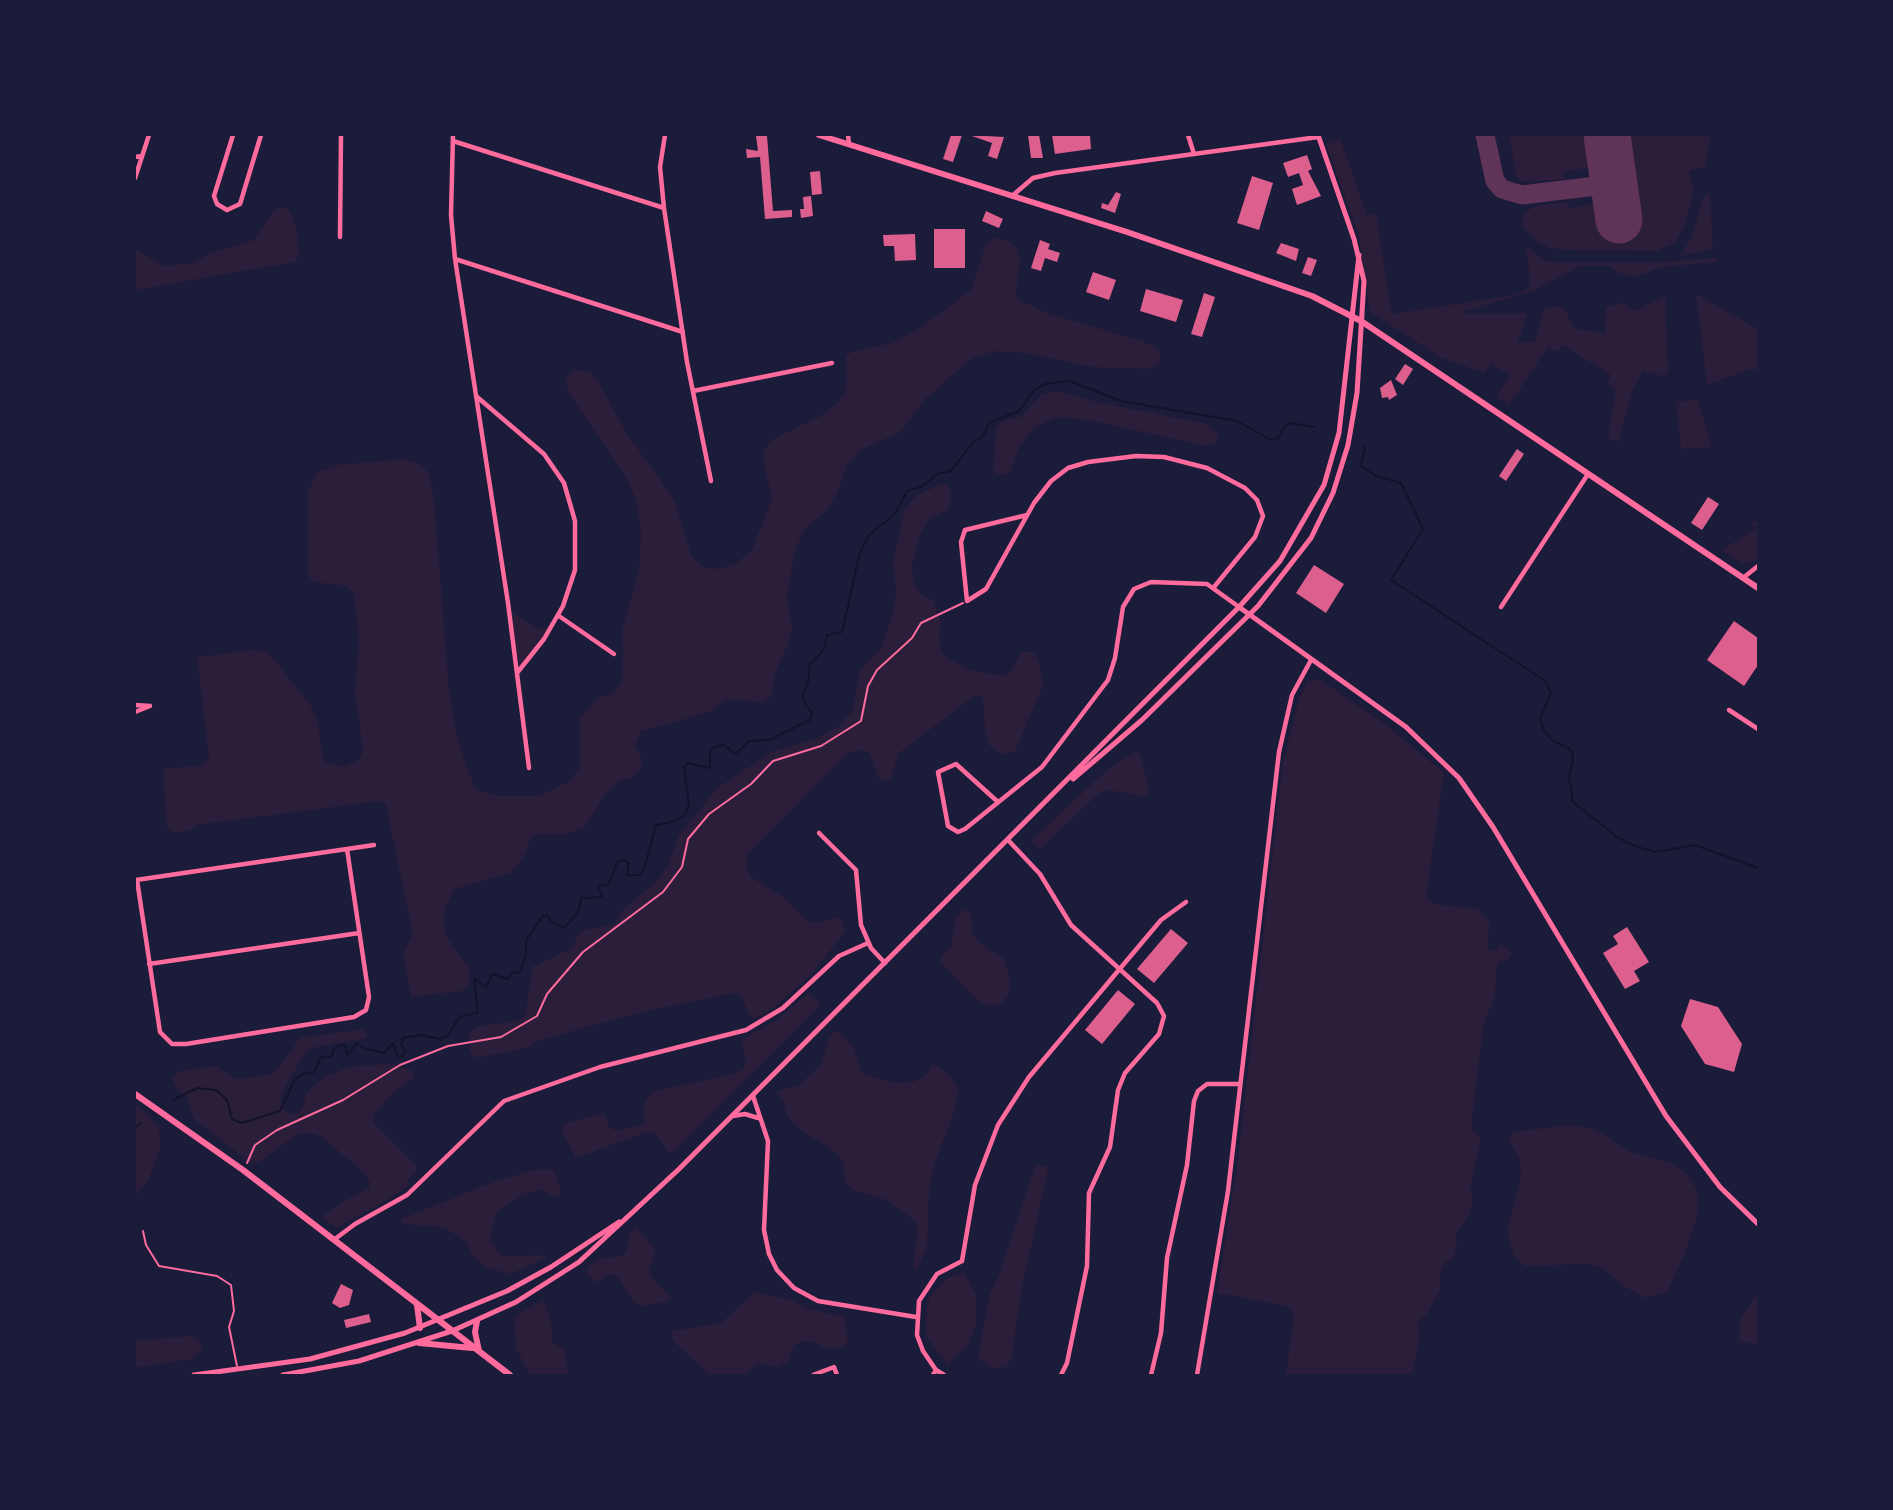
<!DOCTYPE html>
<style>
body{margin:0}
#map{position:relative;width:1893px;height:1510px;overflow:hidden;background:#1b1b3a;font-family:Rubik,sans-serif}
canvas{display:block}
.frame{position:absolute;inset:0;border:136px solid #1b1b3a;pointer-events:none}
</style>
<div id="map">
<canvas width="1893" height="1510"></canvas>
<div class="frame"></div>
</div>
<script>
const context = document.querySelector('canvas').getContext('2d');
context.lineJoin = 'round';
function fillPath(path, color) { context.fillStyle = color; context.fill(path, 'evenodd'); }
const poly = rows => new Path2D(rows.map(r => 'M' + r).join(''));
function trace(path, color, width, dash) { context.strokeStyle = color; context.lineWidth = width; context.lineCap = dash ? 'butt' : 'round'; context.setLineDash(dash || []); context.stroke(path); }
const green = poly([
 [1509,135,1588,135,1590,163,1586,168,1564,172,1565,179,1523,182,1516,177],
 [1625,135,1711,135,1705,167,1689,171,1694,191,1685,225,1675,243,1656,251,1566,250,1550,248,1537,242,1523,227,1522,220,1526,212,1535,206,1567,202,1569,208,1598,203,1601,223,1637,217],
 [1340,138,1367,215,1376,214,1392,314,1520,294,1529,287,1530,279,1526,246,1546,261,1563,263,1648,263,1715,258,1718,262,1661,267,1636,277,1619,273,1609,266,1581,266,1533,291,1458,313,1528,313,1517,343,1535,341,1544,308,1563,306,1574,328,1605,334,1606,307,1625,302,1633,311,1665,296,1668,372,1664,376,1643,371,1633,389,1618,443,1608,438,1616,390,1607,384,1611,375,1563,345,1557,352,1548,347,1509,405,1496,397,1510,375,1492,364,1484,373,1442,358,1370,312,1359,237,1327,147,1327,143],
 [1710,192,1713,249,1680,256,1692,237,1703,197],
 [282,207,290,211,296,226,299,255,295,262,135,290,135,249,165,266,192,263,211,253,254,240,274,210],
 [995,238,1007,240,1016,246,1020,261,1016,291,1019,300,1050,314,1142,341,1158,349,1161,358,1159,365,1149,369,1092,367,1025,353,996,351,972,358,924,400,901,432,862,449,847,465,838,491,827,510,804,530,795,551,787,598,792,627,788,645,776,670,771,697,762,703,737,699,724,701,710,712,641,731,635,745,642,759,640,771,632,778,619,781,605,795,584,828,564,835,537,834,531,837,526,853,511,873,454,889,444,912,445,935,469,968,469,983,463,991,411,997,403,952,413,935,386,805,380,801,195,825,191,830,173,833,167,828,163,772,166,768,202,766,209,757,197,657,252,650,268,652,311,706,318,722,323,759,328,764,345,766,359,760,363,750,355,693,359,641,354,594,347,586,313,582,308,575,308,492,317,472,336,465,406,459,420,464,429,473,434,499,449,690,457,736,467,768,476,789,497,796,538,796,568,782,580,767,580,717,598,698,614,693,623,678,623,627,639,570,641,534,637,502,625,476,569,393,565,380,572,371,589,371,597,379,627,434,674,499,691,555,703,567,719,569,735,564,752,550,772,499,764,464,764,450,771,440,819,417,837,403,844,394,847,384,846,356,852,352,892,343,920,328,971,290,986,243],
 [1696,294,1758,329,1758,370,1750,369,1707,385],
 [1058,391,1096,402,1208,424,1218,436,1216,443,1207,446,1087,420,1057,417,1032,429,1018,450,1010,472,1003,476,993,472,996,428,1002,421,1020,417,1042,394],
 [1698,399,1712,447,1681,449,1676,402],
 [941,484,947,484,952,496,948,510,929,519,920,535,912,566,914,584,922,595,933,600,941,622,939,641,942,653,952,661,971,670,1003,676,1011,671,1021,652,1033,652,1039,662,1043,686,1015,751,1001,755,990,746,985,732,983,697,976,695,899,753,890,780,880,781,869,752,859,750,847,754,749,853,746,865,751,877,783,897,808,921,818,923,840,916,846,931,809,977,772,1009,755,1019,750,1017,741,996,734,993,642,1012,540,1040,527,1048,477,1058,470,1051,469,1034,475,1027,520,1020,526,1013,532,967,571,949,581,930,614,925,623,909,657,881,668,865,679,835,716,789,773,751,816,739,839,726,853,710,860,671,881,648,894,610,896,588,893,563,904,510,916,496],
 [1751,521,1758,522,1758,559,1743,564,1721,550,1756,529],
 [509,611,539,629,550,628,519,666],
 [1321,680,1389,727,1444,773,1426,897,1434,904,1478,909,1489,921,1488,950,1495,951,1501,944,1512,953,1508,960,1499,961,1496,968,1495,996,1484,1023,1472,1117,1472,1128,1481,1140,1470,1187,1473,1201,1470,1213,1456,1234,1457,1247,1453,1258,1446,1262,1440,1273,1440,1291,1426,1315,1418,1322,1419,1338,1412,1375,1286,1375,1294,1314,1287,1306,1217,1293,1238,1159,1283,761,1299,699,1308,681],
 [1135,752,1140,754,1149,789,1146,797,1109,790,1099,793,1040,850,1031,841,1110,767],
 [964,909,970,912,973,935,979,943,1003,958,1009,974,1009,995,1000,1004,989,1006,977,1000,941,962,941,956,951,947,955,919],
 [809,992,821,1005,673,1152,668,1152,656,1134,647,1132,576,1158,561,1130,563,1124,599,1114,606,1115,609,1127,618,1131,641,1125,645,1120,643,1106,652,1092,736,1073,744,1069,746,1061,741,1040,778,1019],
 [364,1029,368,1038,315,1047,305,1053,281,1094,281,1106,287,1113,295,1114,302,1109,307,1092,324,1077,352,1066,394,1064,412,1071,415,1077,392,1094,373,1116,374,1123,416,1165,416,1172,409,1178,406,1187,391,1198,336,1228,322,1217,339,1204,369,1188,370,1183,364,1173,322,1137,311,1133,298,1134,259,1162,250,1163,194,1119,187,1098,174,1085,172,1077,180,1071,216,1066,237,1079,273,1074,300,1038],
 [837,1030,853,1046,862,1073,894,1083,913,1082,926,1075,933,1063,947,1072,959,1089,952,1119,935,1161,929,1191,927,1247,916,1271,913,1267,918,1232,915,1221,887,1200,852,1190,845,1181,843,1161,837,1153,799,1129,787,1116,783,1100,776,1092,799,1085,821,1064,829,1038],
 [135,1104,147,1113,159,1128,161,1147,148,1181,135,1197],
 [1570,1125,1595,1129,1630,1152,1669,1162,1688,1175,1698,1192,1697,1216,1684,1256,1667,1292,1646,1298,1623,1286,1604,1269,1589,1264,1525,1266,1513,1254,1507,1230,1521,1176,1519,1158,1509,1141,1512,1132],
 [1040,1165,1046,1166,1048,1171,1023,1282,1011,1360,1006,1367,992,1368,978,1359,990,1292,999,1276,1035,1167],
 [537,1169,554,1170,561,1189,559,1196,552,1196,543,1189,523,1195,497,1211,490,1238,501,1256,542,1255,546,1258,510,1274,485,1267,473,1256,465,1241,444,1227,403,1224,401,1219,493,1182],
 [636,1227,653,1246,655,1254,649,1270,652,1278,670,1297,667,1302,640,1306,634,1303,617,1276,610,1274,600,1281,594,1281,587,1274,587,1267,600,1258,620,1257,626,1252,629,1234],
 [964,1272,976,1294,976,1326,968,1345,947,1365,926,1335,927,1305,930,1296,947,1278],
 [754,1292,789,1299,810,1309,845,1317,848,1342,843,1347,825,1349,819,1343,803,1341,794,1345,788,1362,777,1367,762,1363,751,1368,747,1375,709,1375,673,1341,671,1331,721,1323],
 [1758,1292,1758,1344,1739,1342,1740,1320],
 [543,1300,551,1319,552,1342,564,1349,569,1375,530,1375,516,1348,514,1320,518,1314],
 [190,1336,199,1340,203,1348,192,1359,135,1368,135,1341]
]);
const stream = poly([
 [1365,446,1361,466,1377,476,1401,483,1423,529,1391,580,1545,681,1551,693,1540,719,1544,730,1552,740,1571,750,1573,758,1569,777,1573,802,1617,837,1635,846,1655,852,1695,845,1758,868],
 [173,1100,197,1088,216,1090,227,1100,232,1119,242,1123,280,1111,294,1081,301,1074,314,1072,321,1057,331,1057,334,1049,340,1045,345,1046,347,1055,357,1043,363,1048,384,1053,393,1043,397,1055,401,1057,406,1052,401,1044,403,1038,421,1035,439,1039,448,1036,459,1017,478,1013,474,979,486,987,493,974,508,979,512,973,520,972,526,955,526,940,543,916,548,915,550,922,565,928,579,910,581,898,602,897,598,886,609,884,617,863,622,860,629,863,627,875,639,875,644,870,656,825,675,821,685,815,689,804,684,768,688,763,710,768,710,752,714,747,724,745,735,754,749,741,769,740,810,720,812,712,806,706,803,695,809,679,809,666,824,649,827,635,842,632,860,552,869,535,895,514,907,491,923,486,937,474,951,471,974,441,983,437,989,423,1019,411,1034,390,1045,384,1070,381,1121,401,1237,421,1271,440,1279,438,1284,426,1290,423,1314,427],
 [135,1127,141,1123]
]);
const taxiway = poly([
 [1485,135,1495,181,1502,189,1522,195,1596,186,1608,174,1609,148]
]);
const runway = poly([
 [1607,135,1619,220]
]);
const building = poly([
 [951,135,962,135,953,162,943,159],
 [969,135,1004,137,997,159,988,156,992,143],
 [1028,135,1039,135,1043,158,1031,158],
 [1052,135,1090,135,1091,149,1055,154],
 [756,136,767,136,773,211,792,210,792,217,765,219,760,157,747,158,746,149,758,151],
 [1307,155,1312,169,1308,171,1321,196,1297,205,1292,189,1303,185,1299,173,1288,177,1283,163],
 [820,171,822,194,812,195,810,172],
 [1252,176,1273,183,1259,230,1237,223],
 [1116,192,1121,194,1115,213,1101,208,1102,203,1108,205],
 [811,196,813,216,801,218,800,209,804,209,803,197],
 [986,211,1003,219,999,228,982,221],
 [934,229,965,229,965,268,934,268],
 [915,234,916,260,895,261,894,246,884,246,883,235],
 [1040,240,1050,244,1048,249,1060,253,1057,262,1045,258,1041,271,1031,268],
 [1281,243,1299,249,1296,261,1276,253],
 [1308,257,1317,260,1311,276,1302,273],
 [1093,272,1116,280,1109,300,1086,292],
 [1146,289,1183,300,1176,322,1140,311],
 [1204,293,1215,297,1202,337,1191,334],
 [1405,364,1413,369,1403,385,1395,379],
 [1391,380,1397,395,1389,400,1388,397,1382,398,1380,388],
 [1517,449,1524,454,1506,481,1499,476],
 [1708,497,1719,504,1702,530,1691,523],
 [1314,565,1344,584,1326,613,1296,593],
 [1734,621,1758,638,1758,665,1744,686,1707,660],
 [1627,927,1649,962,1634,971,1640,981,1625,989,1603,953,1618,944,1613,936],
 [1171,929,1188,943,1154,983,1137,969],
 [1118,990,1135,1004,1102,1044,1085,1030],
 [1690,999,1718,1007,1742,1044,1734,1072,1705,1064,1681,1026],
 [341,1284,353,1290,349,1305,340,1308,332,1303],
 [369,1314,371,1322,346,1328,344,1320]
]);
const path = poly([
 [247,1163,255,1145,277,1130,343,1100,400,1065,448,1046,501,1037,537,1016,547,994,583,952,663,892,682,867,688,839,709,814,751,784,773,761,821,746,861,721,868,686,877,670,912,638,921,623,963,603]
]);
const service = poly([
 [143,1231,146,1245,159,1266,217,1276,231,1285,234,1311,229,1327,237,1366]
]);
const minor = poly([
 [233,135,214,196,217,204,227,210,240,204,261,135],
 [453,135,451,215,455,259,508,603,529,768],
 [665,135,660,167,664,208,687,362,711,481],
 [848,135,849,144],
 [1188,135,1194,154],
 [453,141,664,208],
 [135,157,142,156],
 [135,178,149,135],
 [1012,196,1033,178,1055,173,1318,137],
 [340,237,341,135],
 [455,259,683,332],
 [693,391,832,363],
 [476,396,544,454,564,483,575,521,575,570,563,606,544,639,517,673],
 [1027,515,965,530,961,542,967,601,986,589,1034,503,1051,481,1068,468,1088,462,1136,456,1164,457,1207,468,1245,488,1257,500,1263,516,1255,537,1214,587],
 [1743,578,1758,566],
 [1501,607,1588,474],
 [559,616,614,654],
 [135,705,150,706],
 [1729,710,1758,729],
 [135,712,150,706],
 [998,802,956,764,938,772,948,826,958,832,965,829,1042,767,1108,680,1115,658,1123,607,1134,589,1151,582,1207,584,1239,607],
 [819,833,856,870,861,925,871,948,885,963],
 [1008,840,1040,874,1071,925,1157,1003,1164,1016,1159,1034,1125,1073,1118,1090,1110,1147,1089,1193,1087,1266,1067,1363,1061,1375],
 [136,880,374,845],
 [137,880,160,1032,172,1044,186,1044,354,1017,366,1010,369,997,347,849],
 [149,964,359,933],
 [753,1096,768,1141,764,1230,769,1254,777,1270,794,1288,818,1301,916,1317],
 [733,1116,745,1114,758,1118],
 [335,1239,355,1224,407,1195,504,1101,600,1067,746,1030,783,1008,839,956,868,943],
 [936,1370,944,1375],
 [813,1375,834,1367,837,1375],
 [933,1375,936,1370,923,1351,917,1335,919,1301,937,1274,962,1261,975,1185,998,1125,1029,1077,1118,971,1161,920,1186,902],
 [1151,1375,1161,1333,1167,1258,1187,1165,1194,1101,1198,1091,1207,1084,1240,1084],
 [1197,1375,1228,1191,1279,752,1292,695,1311,660]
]);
const secondary = poly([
 [1239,607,1406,727,1459,778,1493,827,1666,1116,1720,1187,1758,1224],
 [1073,779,1142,720,1258,606,1311,538,1333,493,1348,445,1357,393,1364,281,1354,239,1318,135],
 [194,1375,310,1359,405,1333,507,1291,551,1267,619,1222],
 [283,1375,359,1361,452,1331,516,1302,579,1262,679,1169,1239,607,1280,561,1324,485,1339,433,1359,255]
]);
const primary = poly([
 [819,135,1127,232,1312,296,1361,321,1758,588],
 [135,1094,243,1170,510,1375],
 [417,1305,420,1328],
 [477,1321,475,1332,479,1351],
 [419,1343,472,1348]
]);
fillPath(green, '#2a1e3b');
trace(stream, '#12122b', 2);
trace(taxiway, '#603358', 19);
trace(runway, '#603358', 47);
fillPath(building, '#dd5f8e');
trace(path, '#ff6b9d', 2);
trace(service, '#ff6b9d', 2);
trace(minor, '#ff6b9d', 4.5);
trace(secondary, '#ff6b9d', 5);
trace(primary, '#ff6b9d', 6);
</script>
